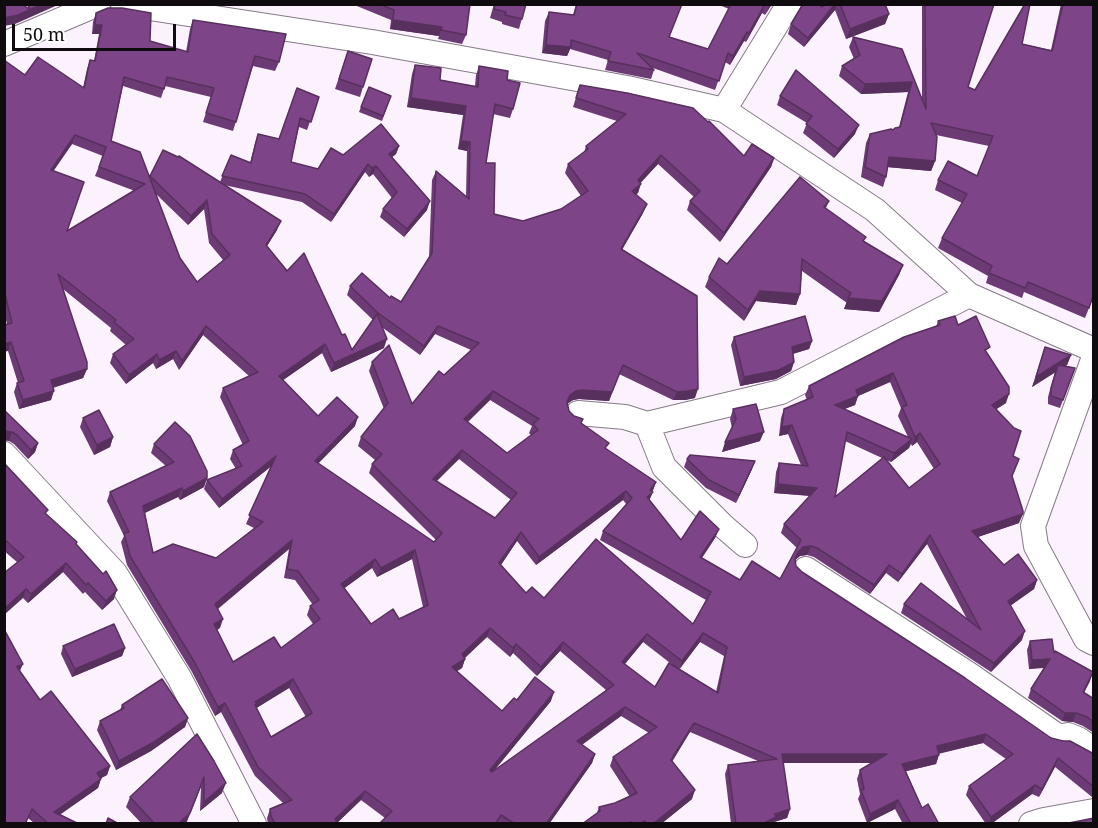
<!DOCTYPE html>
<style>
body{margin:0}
#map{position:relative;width:1098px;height:828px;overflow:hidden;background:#fcf2fd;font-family:"Noto Serif",serif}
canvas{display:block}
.frame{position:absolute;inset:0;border:6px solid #0f0b0f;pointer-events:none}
.scale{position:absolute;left:12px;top:24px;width:164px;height:27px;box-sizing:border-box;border:3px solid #0f0b0f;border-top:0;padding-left:8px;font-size:18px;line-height:21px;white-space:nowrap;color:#0f0b0f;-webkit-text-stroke:4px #fff;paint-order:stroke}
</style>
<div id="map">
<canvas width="1098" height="828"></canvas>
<div class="frame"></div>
<div class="scale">50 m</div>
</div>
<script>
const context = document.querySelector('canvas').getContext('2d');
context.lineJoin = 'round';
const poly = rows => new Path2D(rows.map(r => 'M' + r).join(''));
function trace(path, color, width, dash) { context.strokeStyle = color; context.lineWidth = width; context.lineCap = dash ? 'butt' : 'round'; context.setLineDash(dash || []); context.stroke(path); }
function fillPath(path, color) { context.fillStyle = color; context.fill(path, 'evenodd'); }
const street = poly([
 [123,4,372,42,627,88,724,110,875,210,969,295,1094,350],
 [4,44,98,4],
 [724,110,789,4],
 [1094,357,1033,526,1036,546,1086,639,1094,643],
 [578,413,625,417,647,424,781,392,969,295],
 [647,424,664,467,722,525,745,545],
 [4,454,115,573,180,679,254,824],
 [806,569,970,675,1056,735,1062,736,1068,735,1078,739,1094,750],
 [1031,824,1044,820,1094,811]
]);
const wall = poly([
 [352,4,470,4,466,35,462,44,438,39,439,36,390,29,391,20],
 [494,4,526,4,519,29,502,24,502,22,490,18],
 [576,4,682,4,669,37,708,49,729,9,717,4,772,4,765,15,762,13,746,42,744,41,730,65,725,62,715,90,653,68,654,70,651,79,605,70,608,60,570,49,567,56,542,53,545,21,549,12,573,15],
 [827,4,885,4,889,14,885,24,846,39,835,10,804,47,788,34,791,24],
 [922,4,994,4,968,87,975,90,1022,44,1051,50,1061,4,1094,4,1089,308,1085,318,1024,292,1022,298,986,283,988,276,938,248,942,238,962,203,935,190,938,180,977,176,989,146,936,135,935,161,931,171,888,167,886,177,883,187,861,177,866,143,870,134,893,130,899,127,908,92,861,94,839,76,842,66,854,59,849,47,853,37,902,49,922,100],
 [96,13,150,41,186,52,190,29,193,20,279,62,275,71,253,66,233,131,203,122,211,97,165,86,161,98,123,86,111,141,150,177,163,150,220,182,231,155,250,163,255,143,258,134,279,139,319,97,307,130,299,127,291,162,318,169,343,155,399,146,396,154,392,157,427,210,404,237,380,217,383,209,392,198,373,174,369,177,365,172,331,222,302,202,224,185,277,230,267,246,342,335,352,350,373,320,347,295,350,286,401,302,429,258,432,180,436,171,466,196,467,151,458,149,463,115,407,107,412,74,415,65,440,80,475,86,476,75,479,66,507,80,513,109,510,118,493,114,486,163,494,214,523,221,561,209,581,196,565,173,568,164,584,153,586,146,617,121,573,107,580,85,744,156,774,158,771,167,720,242,687,210,690,201,694,197,658,164,640,183,638,193,636,194,643,213,622,250,695,398,685,400,673,400,619,374,609,401,579,399,573,400,567,404,569,411,606,449,656,482,649,501,681,540,719,529,715,538,702,558,740,580,780,579,797,548,781,533,784,524,810,496,774,493,776,472,779,463,801,465,788,434,779,436,781,418,784,409,807,400,805,395,809,386,936,327,938,321,958,325,988,354,1006,403,996,409,1013,456,1012,477,1019,523,978,537,1004,565,1037,580,1034,589,1010,606,1022,640,991,672,901,613,904,604,967,619,927,544,898,582,886,573,870,594,814,557,807,555,800,556,795,560,796,566,802,572,1051,738,1094,754,1094,797,1092,797,1055,767,1039,797,1032,794,991,824,986,824,966,795,969,786,1006,759,983,743,939,753,936,764,906,771,922,808,939,824,903,824,895,809,867,823,858,799,860,794,857,779,860,770,872,763,783,763,790,809,787,818,774,822,773,824,731,824,725,774,728,765,758,761,690,732,672,762,692,799,661,824,582,824,597,813,599,807,615,803,630,797,610,766,613,757,649,733,621,716,582,745,595,754,592,763,549,824,379,824,385,818,361,800,337,823,338,824,268,824,267,818,270,809,283,803,255,776,221,712,215,716,192,672,127,565,121,542,124,536,107,501,110,492,166,466,151,453,154,444,207,478,204,487,180,500,178,497,145,513,153,553,216,558,254,528,246,524,271,466,219,508,204,489,207,480,236,469,230,459,233,450,243,445,220,397,223,388,249,376,203,335,179,370,173,359,156,369,153,363,126,384,110,363,113,354,126,345,110,331,111,328,63,289,87,369,83,378,53,388,51,400,19,409,14,392,17,383,18,383,8,351,7,324,4,312,4,60,25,75,83,88,87,69,90,60,94,61,99,34,92,34,93,22],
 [72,144,103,156,95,176,135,191,67,231,53,171],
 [156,194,188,225,204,209,209,243,223,260,197,282,180,258],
 [383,328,420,355,435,334,471,350,412,404,372,362,369,371,384,409,361,437,358,446,375,460,372,464,369,473,436,540,434,542,318,463,355,426,318,416,283,380,322,353,331,372,384,348],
 [890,382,901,408,898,416,908,437,844,409,855,405,858,396],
 [490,400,532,426,529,433,531,435,507,453,468,422],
 [845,441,882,458,835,497],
 [917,442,934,469,909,488,886,460,891,462,909,448,911,444,912,446],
 [459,459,511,500,495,518,436,481],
 [623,500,627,505,603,531,600,540,706,600,693,624,544,598,526,593,501,565,517,541,536,565],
 [289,549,284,578,295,580,313,605,310,606,307,615,313,624,281,648,233,662,217,630,220,628,218,609],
 [412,559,423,607,399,619,371,624,344,588,372,568,377,577],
 [487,637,510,657,513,653,537,676,560,651,606,690,494,771,551,701,517,700,502,711,457,671,462,668,465,659,465,658],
 [643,642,674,666,655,687,625,664],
 [700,642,724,656,716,692,679,669],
 [289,688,306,717,271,737,256,708],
 [348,51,363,87,360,97,335,89],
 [369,87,391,96,382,121,359,112],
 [780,96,855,134,834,158,803,133,807,123,777,105],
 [829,201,826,208,864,242,903,265,899,275,879,312,844,309,847,303,802,271,800,294,796,305,756,301,744,321,705,287,709,277,727,264],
 [734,337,812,341,809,349,793,354,794,362,791,371,776,379,740,386,731,345],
 [1045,347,1071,355,1067,365,1065,366,1075,368,1060,408,1048,404,1048,397,1055,372,1032,387],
 [733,409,760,441,722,452,732,428,730,419],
 [4,410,38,443,35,452,28,459,14,444,9,441,4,440],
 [83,418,113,437,110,447,94,455,80,427],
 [687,459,752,469,736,503,706,488,684,467],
 [4,463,46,515,76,544,114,599,102,610,85,592,83,594,63,572,28,603,23,598,17,562,4,551],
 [1030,641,1054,653,1090,681,1084,693,1094,699,1094,733,1083,726,1073,722,1062,721,1028,698,1031,689,1044,668,1029,669,1027,650],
 [63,646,125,648,122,656,72,677,61,654],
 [20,671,40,700,110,766,107,775,101,778,98,788,60,814,79,824,35,824,28,818,26,824,4,824],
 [122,705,188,718,185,727,151,751,116,770,97,730,100,721,120,710],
 [197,734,222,793,200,811,201,787,186,824,142,824,126,807,130,797]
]);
const shadedWall = poly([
 [43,4,60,4,15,24,4,26,4,18],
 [765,4,762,13,746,42,749,33],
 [770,4,772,4,765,15,769,7],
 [835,4,837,4,835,10,804,47,808,38],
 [889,14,885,24,846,39,850,29],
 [393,20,442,27,439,36,390,29],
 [95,25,102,25,99,34,92,34],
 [747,32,744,41,730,65,733,56],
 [546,45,571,47,567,56,542,53],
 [912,82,908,92,861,94,865,84],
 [411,98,466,106,463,115,407,107],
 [859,125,855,134,834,158,838,149],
 [75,135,72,144,48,179,51,170],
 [461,141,470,142,467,151,458,149],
 [399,146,396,154,386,162,389,154],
 [661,155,658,164,635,189,638,180],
 [889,157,935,161,931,171,886,167],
 [774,158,771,167,720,242,724,233],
 [368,164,365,172,331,222,334,214],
 [376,166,373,174,369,177,372,168],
 [641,184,638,193,628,200,632,191],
 [207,200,204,209,188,225,191,216],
 [430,201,427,210,404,237,407,229],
 [647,204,643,213,617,258,621,249],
 [281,221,277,230,262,254,266,245],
 [903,265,899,275,879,312,844,309,848,298],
 [760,291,800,294,796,305,756,301,744,321,748,310],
 [206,326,203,335,179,370,182,361],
 [438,326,435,334,420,355,424,346],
 [387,339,384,348,331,372,334,363],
 [812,341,809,349,788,355,792,347],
 [11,342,8,351,4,352,4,344],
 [325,344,322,353,276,385,279,376],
 [176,351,173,359,156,369,159,360],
 [157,354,153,363,126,384,129,375],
 [1071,355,1067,365,1032,387,1036,377],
 [794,362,791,371,776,379,740,386,744,377],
 [623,365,609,401,579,399,573,400,567,404,570,395,576,391],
 [87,369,83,378,48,389,51,380],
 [893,373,890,382,858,396,855,405,832,414,835,405,856,390],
 [698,389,695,398,685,400,673,400,677,392],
 [54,391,51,400,19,409,23,400],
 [493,391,490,400,461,428,464,419],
 [1009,394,1006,403,989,414,992,405],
 [358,417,355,426,312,470,315,461],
 [792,425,788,434,779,436,782,427],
 [5,431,12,432,9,441,4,440],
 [764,432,760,441,722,452,725,442],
 [920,433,917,442,912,446,915,437],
 [113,437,110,447,94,455,97,445],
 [912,439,909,448,891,462,894,453],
 [38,443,35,452,28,459,31,450],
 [462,450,459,459,430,488,433,479],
 [276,456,273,465,219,508,222,499],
 [755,461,752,469,736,503,739,495],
 [207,478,204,487,180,500,183,491],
 [656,482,652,493,653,492,649,501,643,506,650,490],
 [778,484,817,488,814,496,774,493],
 [182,488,178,497,140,515,143,506],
 [626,491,623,500,536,565,539,557],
 [1023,514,1019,523,969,540,972,531],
 [719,529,715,538,696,566,700,557],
 [521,532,517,541,496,572,499,563],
 [930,535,927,544,898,582,902,574],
 [292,540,289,549,212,613,215,604],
 [811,546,807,555,800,556,794,561,798,552,803,547],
 [415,550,412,559,377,577,381,568],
 [375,559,372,568,338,593,341,584],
 [66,563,63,572,28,603,31,594],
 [889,565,886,573,870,594,874,585],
 [1037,580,1034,589,1004,610,1008,601],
 [26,589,23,598,4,615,4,609],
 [117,590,114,599,102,610,106,601],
 [223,619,220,628,210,633,214,624],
 [490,628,487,637,459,663,462,654],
 [1025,631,1022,640,991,672,994,663],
 [703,633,700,642,679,670,682,661],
 [647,634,643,642,619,671,622,662],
 [563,642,560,651,537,676,541,667],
 [516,644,513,653,510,657,513,648],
 [125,648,122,656,72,677,75,669],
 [465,659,462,668,449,676,452,667],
 [1050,659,1047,667,1029,669,1032,660],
 [23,664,19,673,17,667],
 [1093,672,1090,681,1079,701,1083,692],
 [293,679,289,688,255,709,255,702],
 [554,692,551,701,487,779,490,770],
 [225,703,221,712,215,716,218,707],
 [625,707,621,716,574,750,577,741],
 [1065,713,1076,713,1073,722,1062,721],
 [188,718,185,727,151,751,116,770,119,761],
 [694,723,690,732,667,769,671,760],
 [986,734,983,743,934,755,937,746],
 [595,754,592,763,549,824,546,824],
 [782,754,887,754,884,763,779,763],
 [939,755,936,764,899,773,902,764],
 [1058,758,1055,767,1039,797,1042,789],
 [110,766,107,775,94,782,97,773],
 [204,777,186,823,178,824],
 [101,779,98,788,51,821,54,812],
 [226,783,222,793,200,811,204,802],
 [1035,785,1032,794,991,824,989,824,991,817],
 [695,790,692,799,661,824,653,824],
 [365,791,361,800,336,824,335,819],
 [898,800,895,809,867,823,870,814],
 [790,809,787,818,774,822,773,824,762,824,775,814]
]);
const building = poly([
 [4,4,22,4,29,9,28,4,43,4,18,15,4,18,4,4],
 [379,4,470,4,466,35,441,30,442,27,393,20,394,10,379,4],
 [495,4,526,4,522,19,505,15,506,12,494,9,495,4],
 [577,4,682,4,669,37,708,49,731,4,765,4,749,33,747,32,733,56,728,53,719,81,637,53,654,70,608,61,611,52,571,40,571,47,546,45,549,12,574,15,577,4],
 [803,4,823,4,821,7,827,4,835,4,808,38,791,24,803,4],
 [840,4,885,4,889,14,850,29,840,4],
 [925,4,994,4,968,87,975,90,1025,4,1030,4,1022,44,1052,51,1063,4,1094,4,1094,293,1089,308,1028,282,1025,288,989,273,992,266,942,238,967,194,938,180,948,161,977,176,993,136,931,123,937,137,935,161,889,157,886,177,865,167,870,134,891,129,893,130,895,128,900,127,912,82,865,84,842,66,860,55,853,37,902,49,926,109,925,4],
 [108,8,122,8,151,13,150,41,188,52,193,20,286,34,279,62,255,56,236,122,206,113,214,88,167,77,164,89,124,77,111,141,140,152,180,258,197,282,230,255,212,234,207,200,191,216,150,176,163,150,178,157,179,156,281,221,266,245,287,271,304,253,342,335,345,334,352,350,377,314,387,339,334,363,325,344,279,376,318,416,337,397,358,417,315,461,434,542,442,533,372,464,382,454,361,437,388,403,372,362,389,345,412,404,439,371,444,375,479,343,438,326,424,346,378,313,350,286,362,273,390,298,391,296,401,302,432,253,436,171,469,199,470,142,461,141,466,106,411,98,415,65,441,68,440,80,478,87,479,66,508,71,507,80,520,83,513,109,495,104,486,163,495,163,494,214,523,221,561,209,588,191,568,164,588,149,586,146,626,114,576,98,580,85,627,93,693,108,708,122,709,121,744,156,752,144,774,158,724,233,690,201,700,191,661,155,638,180,641,184,632,191,647,204,621,249,697,296,698,389,688,391,677,392,623,365,612,392,582,390,576,391,570,395,567,402,569,411,574,416,583,419,581,423,609,443,605,448,656,482,650,490,653,492,647,497,681,540,700,511,719,529,700,557,740,580,752,561,780,579,801,540,784,524,817,488,778,484,779,463,808,466,792,425,782,427,784,409,813,397,809,386,904,337,940,325,938,321,955,316,958,325,976,316,990,347,985,350,1009,387,1009,394,992,405,1014,428,1021,431,1013,456,1019,459,1012,476,1023,511,1023,514,972,531,1004,565,1018,554,1037,580,1008,601,1025,631,994,663,904,604,921,583,981,630,930,535,902,574,889,565,874,585,817,548,811,546,803,547,798,552,795,559,796,566,802,572,965,678,1051,738,1063,741,1070,741,1094,754,1094,787,1058,758,1042,789,1035,785,991,817,969,786,1013,754,986,734,937,746,939,755,902,764,922,808,928,804,939,824,911,824,898,800,870,814,861,790,864,789,860,770,887,754,782,754,790,809,775,814,776,817,762,824,736,824,728,765,777,759,694,723,671,760,695,790,653,824,646,824,645,821,639,824,631,824,631,822,626,824,582,824,600,811,599,807,615,803,637,793,613,757,657,727,625,707,577,741,595,754,546,824,515,824,501,815,495,824,456,824,455,823,454,824,379,824,392,811,365,791,335,819,338,824,275,824,271,816,270,809,292,800,258,767,225,703,218,707,195,663,130,556,124,533,129,532,110,492,174,462,154,444,175,422,190,436,207,471,207,478,183,491,182,488,143,506,153,553,173,544,216,558,263,522,249,515,276,456,222,499,207,480,242,466,233,450,249,441,223,388,258,372,206,326,182,361,176,351,159,360,157,354,129,375,113,354,134,339,114,322,116,320,58,274,87,362,87,369,51,380,54,391,23,400,17,383,24,381,11,342,4,344,4,325,12,323,4,290,4,60,25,75,38,57,84,88,90,60,95,61,102,25,95,25,96,13,108,8],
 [75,135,106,147,99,167,145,184,67,231,84,182,51,170,75,135],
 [893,373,907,405,902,407,915,437,920,433,940,464,909,488,884,457,835,497,847,432,894,453,912,439,835,405,858,396,856,390,893,373],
 [493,391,539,419,533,424,538,430,507,453,464,419,493,391],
 [462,450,517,493,495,518,433,479,462,450],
 [626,491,632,498,603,531,711,592,693,624,596,539,544,598,532,587,526,593,499,563,521,532,539,557,626,491],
 [292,540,287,569,298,571,319,600,310,606,320,619,281,648,274,637,233,662,214,624,223,619,215,604,292,540],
 [415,550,428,605,399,619,393,609,371,624,341,584,375,559,381,568,415,550],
 [490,628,513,648,516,644,541,667,563,642,614,685,492,772,490,770,554,692,535,677,517,700,514,698,502,711,452,667,465,659,462,654,490,628],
 [703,633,727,647,718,693,669,663,655,687,622,662,647,634,682,661,703,633],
 [293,679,312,713,271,737,255,705,257,704,255,702,293,679],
 [348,51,372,59,363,87,339,79,348,51],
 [796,70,859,125,838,149,806,124,812,116,780,96,796,70],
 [369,87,391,96,383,116,361,107,369,87],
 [297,88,319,97,311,122,300,118,291,162,318,169,331,148,343,155,381,124,399,146,389,154,430,201,407,229,383,209,397,192,376,166,372,168,368,164,334,214,305,194,222,176,231,155,251,163,258,134,279,139,297,88],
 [800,177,829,201,824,207,866,237,863,241,903,265,882,301,848,298,851,293,802,259,800,294,760,291,748,310,709,277,719,258,727,264,800,177],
 [805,316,812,341,792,347,794,362,779,370,744,377,734,337,805,316],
 [1045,347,1071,355,1036,377,1045,347],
 [1058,365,1075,368,1063,400,1051,396,1051,388,1058,365],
 [756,404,764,432,725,442,736,419,733,409,756,404],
 [4,410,38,443,31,450,17,435,12,432,4,431,4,410],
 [99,410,113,437,97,445,83,418,99,410],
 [690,455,755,461,739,495,709,480,687,459,690,455],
 [4,463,48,510,45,513,77,542,76,544,103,574,106,571,117,590,106,601,88,583,86,585,66,563,31,594,26,589,4,609,4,573,24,557,4,539,4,463],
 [114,624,125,648,75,669,63,646,114,624],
 [4,629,23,664,17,667,40,700,51,691,110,766,97,773,101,779,54,812,79,824,49,824,32,809,25,824,9,824,6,822,4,824,4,629],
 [1052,639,1054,653,1055,651,1093,672,1083,692,1094,699,1094,722,1087,717,1076,713,1065,713,1031,689,1050,659,1032,660,1030,641,1052,639],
 [162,679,188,718,154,742,119,761,100,721,124,708,122,705,162,679],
 [197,734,214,761,226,783,204,802,204,777,190,813,178,824,155,824,130,797,197,734],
 [108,818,119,824,106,824,108,818],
 [1094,818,1094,824,1064,824,1094,818]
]);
trace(street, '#867b88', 26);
trace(street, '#fff', 24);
fillPath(wall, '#6c3a74');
fillPath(shadedWall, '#58305e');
fillPath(building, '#7d4487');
trace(building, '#58305e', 1.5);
</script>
